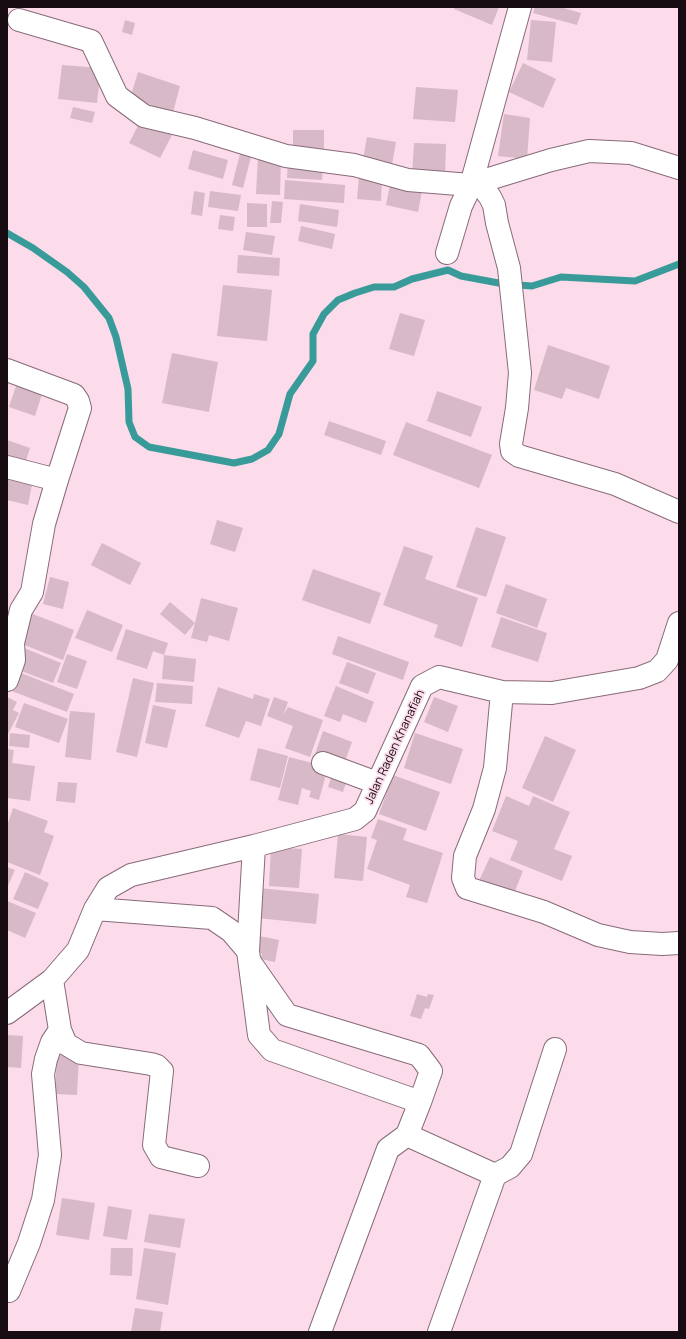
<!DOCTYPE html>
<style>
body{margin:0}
#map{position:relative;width:686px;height:1339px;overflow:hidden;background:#fcdbeb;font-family:Manrope,sans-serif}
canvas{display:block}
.frame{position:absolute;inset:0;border:8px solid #170c12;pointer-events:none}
</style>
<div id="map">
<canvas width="686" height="1339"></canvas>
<div class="frame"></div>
</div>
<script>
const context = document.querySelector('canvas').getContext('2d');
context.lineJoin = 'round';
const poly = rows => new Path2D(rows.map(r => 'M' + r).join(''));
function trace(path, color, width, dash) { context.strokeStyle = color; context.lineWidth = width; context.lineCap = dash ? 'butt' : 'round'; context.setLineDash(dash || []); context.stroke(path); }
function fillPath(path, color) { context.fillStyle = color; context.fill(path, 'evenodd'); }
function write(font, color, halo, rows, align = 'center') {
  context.font = font + ' Manrope,sans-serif'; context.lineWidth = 3.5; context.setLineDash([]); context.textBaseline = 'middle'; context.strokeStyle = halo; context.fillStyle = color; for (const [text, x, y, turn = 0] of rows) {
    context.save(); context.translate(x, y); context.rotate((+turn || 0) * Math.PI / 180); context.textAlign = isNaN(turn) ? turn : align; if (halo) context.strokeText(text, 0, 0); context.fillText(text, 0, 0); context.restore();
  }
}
const stream = poly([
 [7,233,33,248,67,272,84,287,109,318,116,337,128,389,129,422,135,437,149,447,234,463,252,459,268,450,279,434,290,394,313,361,313,334,324,314,338,300,355,293,374,287,394,287,412,279,448,270,461,276,504,284,532,286,561,277,635,281,679,264]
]);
const building = poly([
 [455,7,499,7,492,25,454,9],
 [535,7,560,7,581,13,577,25,533,13],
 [125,20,135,23,132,35,122,32],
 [531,20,556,22,552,62,527,60],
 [523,63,556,79,543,108,509,92],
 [62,65,101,68,97,103,58,99],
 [138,72,180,86,173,112,130,99],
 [416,87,458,90,455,122,413,119],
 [73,107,95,112,92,123,70,118],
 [504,114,530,118,527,159,498,156],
 [141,120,172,135,160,158,129,143],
 [293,130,324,130,324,156,293,156],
 [367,137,396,142,391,170,362,165],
 [414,143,446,144,445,176,412,175],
 [193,150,228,160,223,179,188,169],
 [241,150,252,153,243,188,232,185],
 [258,156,281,157,280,195,256,194],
 [288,161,323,163,322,180,287,178],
 [359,177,382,179,381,201,357,199],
 [285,180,345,185,344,203,284,199],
 [390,185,422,191,418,212,386,205],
 [194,191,205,193,202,216,191,214],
 [210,191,241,195,238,211,208,207],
 [272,201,283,202,281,223,270,223],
 [247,203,267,204,267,227,247,227],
 [300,204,339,210,337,227,298,221],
 [220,215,235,217,233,231,218,229],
 [301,226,335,234,332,249,298,241],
 [246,232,275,236,272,255,243,250],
 [238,255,280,258,279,276,237,273],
 [223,285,272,290,267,341,217,336],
 [400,313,425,320,414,356,389,349],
 [548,345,610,366,599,399,566,388,562,399,534,390],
 [172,353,218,362,209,412,162,403],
 [17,383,43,391,35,416,9,407],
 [437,391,482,407,471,437,427,421],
 [329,421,386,441,381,455,324,435],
 [406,422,492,455,479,488,393,455],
 [7,440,30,448,23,470,7,465],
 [7,474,33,480,28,505,7,500],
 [217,520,243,528,235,552,210,544],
 [476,527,506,537,486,597,456,587],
 [102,543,141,563,130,585,91,565],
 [404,546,433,556,425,579,478,598,462,647,434,637,438,625,383,605],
 [313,569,381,593,370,624,302,600],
 [50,577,69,582,63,609,43,604],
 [506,584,547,599,537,628,496,613],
 [201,598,238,608,229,641,209,635,207,642,191,638,195,623,185,635,160,614,170,602,195,623],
 [87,610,123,625,112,652,75,638],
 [25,611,74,630,63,660,14,641],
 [501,617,547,633,538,662,491,647],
 [126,629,168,643,164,655,153,651,147,669,116,659],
 [338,636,409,662,403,680,332,654],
 [24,648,61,663,53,683,16,669],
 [67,654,87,661,77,689,57,682],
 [164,655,196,659,194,682,162,679],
 [347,662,376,673,368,694,339,683],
 [16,671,74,694,67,712,9,690],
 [133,678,154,683,137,757,116,752],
 [157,683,193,686,192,704,155,702],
 [336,686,374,702,366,723,343,714,340,722,324,716],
 [218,687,253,699,254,694,270,699,261,726,246,721,239,738,205,726],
 [7,697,17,702,13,710,19,713,7,736],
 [274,697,288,702,283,716,288,707,323,720,310,757,285,748,293,726,267,716],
 [434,697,458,706,448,732,424,722],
 [24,703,68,719,59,743,15,727],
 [153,705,176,710,167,748,145,743],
 [70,711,95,713,91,760,65,757],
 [323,731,352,742,343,767,314,757],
 [10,733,30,735,29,748,9,746],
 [415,733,463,749,451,784,404,768],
 [545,736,576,750,553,802,522,788],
 [258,748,288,756,280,788,250,780],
 [7,749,14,750,12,763,35,766,30,801,7,798],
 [289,757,328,767,319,800,309,797,311,791,302,788,298,805,278,800],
 [333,772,348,777,343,792,328,787],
 [393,775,440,792,426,831,379,814],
 [58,782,77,783,75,803,56,801],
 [506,796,529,806,533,796,570,812,554,849,572,856,562,881,510,860,518,841,492,831],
 [13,808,48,821,44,832,54,836,40,875,7,862,7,826],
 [378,819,407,829,403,840,443,853,427,903,406,897,410,885,367,869,377,840,371,838],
 [338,834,367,837,363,881,334,878],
 [271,847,302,849,299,888,269,886],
 [490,857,523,871,512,898,478,883],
 [7,867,15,870,7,888],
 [25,872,49,883,38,909,13,899],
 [260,888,319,894,316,924,257,918],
 [7,901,36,913,25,938,7,930],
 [259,936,279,940,275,962,261,959,262,953,256,952],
 [417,994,427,997,428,994,434,995,429,1009,425,1008,421,1019,410,1016],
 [7,1035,23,1036,21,1068,7,1067],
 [57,1055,79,1056,77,1095,55,1094],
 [62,1198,95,1203,89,1240,56,1235],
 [108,1206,132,1210,127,1240,103,1236],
 [149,1214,185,1219,180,1248,144,1242],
 [111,1248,133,1248,132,1276,110,1275],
 [144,1248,176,1253,168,1305,136,1299],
 [135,1308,163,1312,160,1332,131,1332]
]);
const minor = poly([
 [19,20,91,41,117,96,144,116,195,128,286,156,354,165,408,180,471,185,479,182,490,197,494,205,497,223,509,268,520,373,517,408,511,444,512,451,519,456,615,484,679,512],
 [479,182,551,160,589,151,631,153,679,168],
 [447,253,461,206,471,185,520,7],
 [7,370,74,395,78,401,80,408,57,480,44,524,32,592,21,610,13,643,14,660,7,680],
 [7,467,57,480],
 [502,692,495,768,484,809,465,856,463,878,467,888,544,912,598,935,630,942,662,944,679,943],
 [323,763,377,783],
 [254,846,248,951,259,1035,272,1050,420,1102],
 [95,909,212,918,231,931,248,951],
 [250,962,287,1015,419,1055,431,1071,420,1102,407,1135,388,1149,320,1332],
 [52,980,60,1030,66,1044,81,1053,151,1064,157,1066,162,1071,154,1145,161,1157,198,1166],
 [7,1013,52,980,78,950,95,909,108,888,131,875,254,846,355,819,365,811,422,686,439,677,502,692,552,693,639,678,657,671,667,660,679,623],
 [407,1135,495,1175,439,1332],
 [495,1175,510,1167,521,1154,555,1049],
 [9,1291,29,1243,43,1200,50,1155,43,1074,46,1059,52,1042,60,1030]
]);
const streetNames = [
 ["Jalan Raden Khanafiah",395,747,-65]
];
trace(stream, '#399b99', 7);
fillPath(building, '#d8b9c8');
trace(minor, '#876b79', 24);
trace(minor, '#fff', 22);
write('12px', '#170c12', '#fcdbeb', streetNames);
</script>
